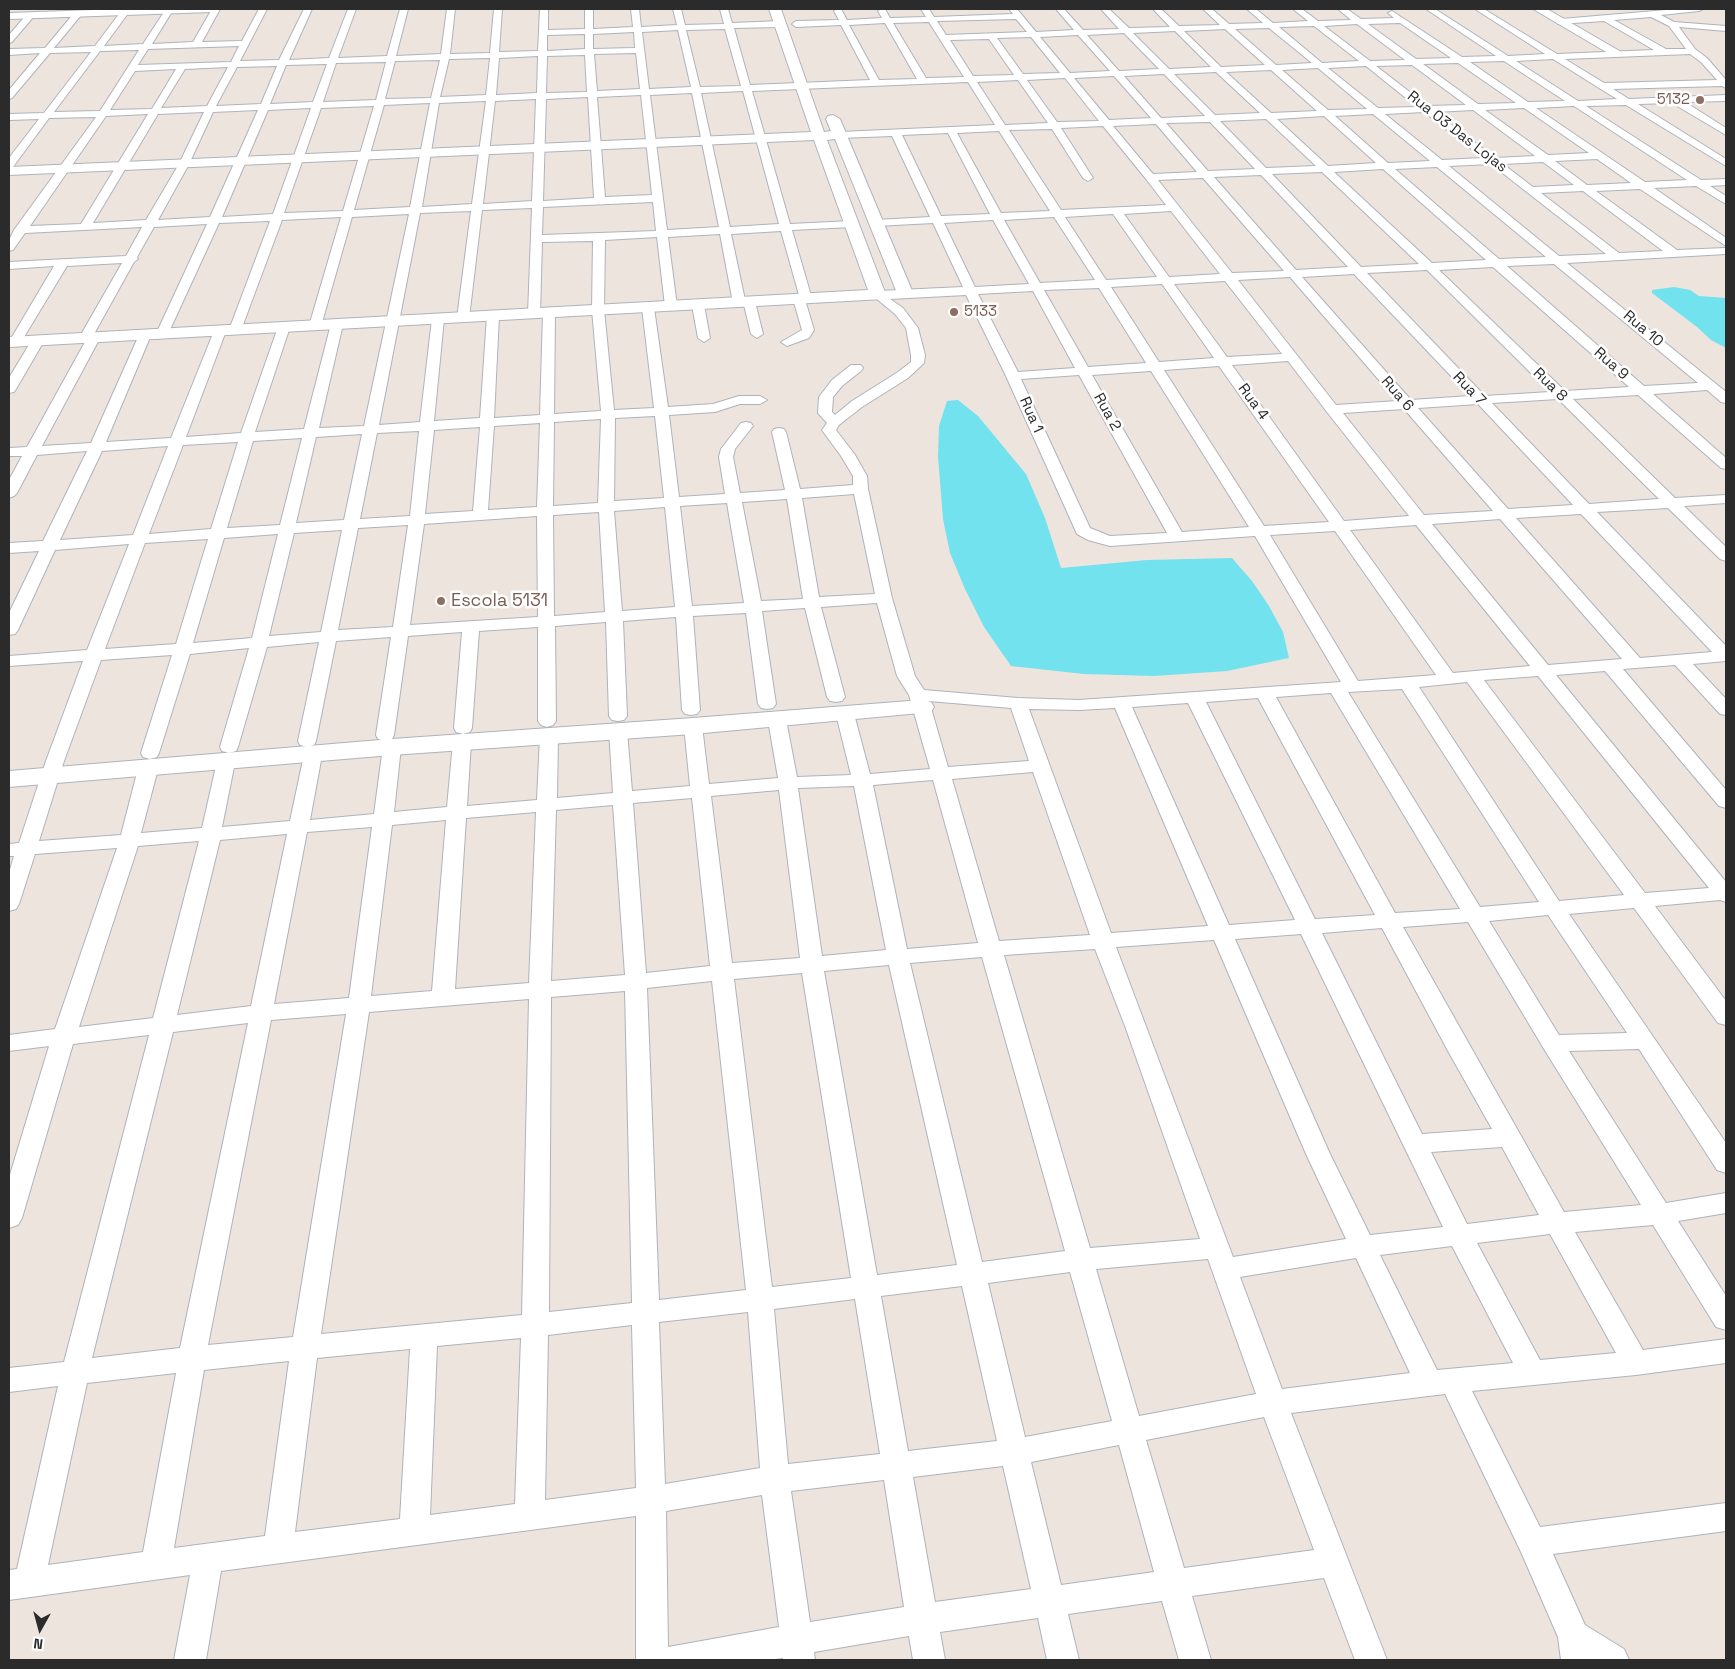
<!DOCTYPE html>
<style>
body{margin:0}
#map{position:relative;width:1735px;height:1669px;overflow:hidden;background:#ede4de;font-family:"Space Grotesk",sans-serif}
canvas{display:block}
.frame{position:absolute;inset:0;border:10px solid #2b2b2b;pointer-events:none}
.north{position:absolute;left:15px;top:1604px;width:50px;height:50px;-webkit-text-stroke:4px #fff;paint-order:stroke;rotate:187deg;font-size:14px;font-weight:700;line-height:20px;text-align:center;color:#2b2b2b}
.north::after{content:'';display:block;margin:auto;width:18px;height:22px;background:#2b2b2b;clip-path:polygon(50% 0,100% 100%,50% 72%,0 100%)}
</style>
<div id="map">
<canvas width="1735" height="1669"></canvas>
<div class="frame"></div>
<div class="north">N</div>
</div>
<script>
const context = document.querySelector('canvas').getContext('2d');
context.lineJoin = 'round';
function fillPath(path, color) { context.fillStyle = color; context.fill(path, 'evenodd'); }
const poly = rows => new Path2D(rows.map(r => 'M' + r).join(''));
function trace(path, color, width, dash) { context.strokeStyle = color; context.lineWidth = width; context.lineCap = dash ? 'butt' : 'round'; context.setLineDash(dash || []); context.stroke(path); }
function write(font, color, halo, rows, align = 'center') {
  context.font = font + ' "Space Grotesk",sans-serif'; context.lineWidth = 5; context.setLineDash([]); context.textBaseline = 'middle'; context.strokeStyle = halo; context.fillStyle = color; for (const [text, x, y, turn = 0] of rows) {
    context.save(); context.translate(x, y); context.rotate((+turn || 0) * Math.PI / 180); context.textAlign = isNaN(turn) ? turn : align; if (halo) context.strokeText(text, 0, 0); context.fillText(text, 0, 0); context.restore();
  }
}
const water = poly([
 [1674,287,1690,290,1699,296,1726,298,1726,348,1711,340,1697,327,1652,293,1652,290],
 [958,400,978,416,1026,474,1045,518,1061,568,1147,560,1232,558,1252,581,1269,606,1283,632,1289,658,1227,671,1154,676,1084,674,1011,666,984,627,965,589,950,553,943,519,938,456,939,426,947,401]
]);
const street = poly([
 [166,9,173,10,152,44,193,42,212,9,220,9,202,42,242,41,259,9,267,9,240,61,279,60,304,9,312,9,289,60,329,58,348,9,356,9,338,58,387,56,400,9,408,9,396,56,441,54,447,9,455,9,450,54,490,53,494,9,502,9,499,52,538,51,540,9,548,9,548,30,585,29,585,9,593,9,593,29,633,27,631,9,639,9,641,27,677,25,673,9,681,9,685,25,724,24,720,9,728,9,732,23,781,21,785,24,781,27,734,28,750,85,870,80,841,25,796,27,792,24,796,21,839,20,834,11,837,9,841,9,847,20,882,18,878,11,881,9,885,9,890,18,926,17,921,9,929,9,934,17,1013,14,1009,9,1017,9,1036,32,1074,30,1056,9,1064,9,1083,30,1119,29,1101,9,1109,9,1129,28,1170,27,1153,9,1161,9,1179,26,1220,25,1203,9,1212,9,1229,24,1263,23,1247,9,1256,9,1273,23,1308,21,1293,9,1302,9,1318,21,1351,20,1338,9,1347,9,1361,19,1394,18,1388,13,1392,11,1462,57,1496,56,1426,9,1435,9,1508,56,1545,54,1475,9,1484,9,1557,54,1654,50,1604,21,1558,24,1557,22,1561,19,1678,9,1703,9,1699,11,1661,15,1674,22,1726,26,1726,31,1679,27,1695,49,1707,58,1726,80,1726,88,1722,86,1613,89,1629,99,1726,95,1726,101,1685,102,1726,128,1726,135,1672,103,1638,104,1726,159,1726,166,1626,105,1586,106,1701,180,1726,179,1726,185,1710,186,1726,196,1726,204,1696,186,1654,188,1726,238,1726,246,1640,189,1596,191,1677,250,1726,248,1726,254,1567,263,1726,392,1726,403,1721,402,1707,390,1653,394,1726,458,1726,469,1721,468,1638,395,1573,399,1675,498,1726,495,1726,503,1684,506,1726,547,1726,561,1720,559,1668,508,1597,512,1726,646,1726,661,1693,664,1726,699,1726,715,1720,714,1675,665,1623,669,1726,790,1726,808,1719,806,1605,671,1556,675,1726,882,1726,902,1720,900,1655,906,1726,1001,1726,1025,1718,1023,1634,908,1569,914,1726,1143,1726,1173,1717,1170,1639,1049,1569,1051,1666,1203,1726,1193,1726,1213,1678,1221,1726,1296,1726,1330,1716,1327,1653,1225,1575,1232,1643,1350,1726,1339,1726,1363,1636,1375,1472,1391,1540,1527,1726,1503,1726,1531,1553,1554,1585,1625,1624,1649,1629,1660,1561,1660,1558,1637,1521,1552,1445,1394,1291,1413,1387,1660,1355,1660,1324,1578,1192,1596,1211,1660,1179,1660,1162,1601,1068,1614,1079,1660,1047,1660,1038,1618,940,1632,945,1660,913,1660,909,1636,814,1652,815,1660,783,1660,783,1658,767,1660,636,1660,636,1516,221,1571,206,1660,174,1660,190,1575,9,1600,9,1570,17,1569,58,1386,9,1392,9,1368,64,1362,149,1035,73,1044,22,1218,18,1225,9,1228,9,1178,49,1046,9,1051,9,1035,55,1029,117,848,35,854,19,904,16,909,9,911,9,873,14,856,9,856,9,844,19,843,46,761,83,661,9,666,9,656,87,650,129,544,55,550,18,630,15,634,9,635,9,613,39,551,9,553,9,543,43,541,87,451,37,455,17,493,14,496,9,498,9,480,22,456,9,456,9,448,27,447,85,342,80,341,79,338,122,263,67,266,21,342,15,346,10,345,9,342,54,266,9,269,9,262,126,256,142,227,25,233,13,250,9,251,9,240,14,230,96,117,49,118,13,167,9,168,9,158,39,119,9,120,9,114,44,113,91,52,50,53,12,98,9,99,9,90,40,53,9,55,9,49,45,48,75,12,78,12,82,14,54,48,95,46,122,10,125,10,129,12,104,46,143,44,166,9],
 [1651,17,1669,26,1686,49,1666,49,1614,20,1651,17],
 [1016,19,1027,32,946,35,937,21,1016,19],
 [929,22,939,38,964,77,926,78,893,23,929,22],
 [885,23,917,79,879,80,849,25,885,23],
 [1400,23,1451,58,1416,59,1368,24,1400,23],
 [1357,24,1405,60,1370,61,1324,26,1357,24],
 [1314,26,1359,61,1322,63,1279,27,1314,26],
 [1269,28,1312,63,1276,65,1235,29,1269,28],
 [725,29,741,86,700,87,686,30,725,29],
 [1225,29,1265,65,1221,67,1184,31,1225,29],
 [678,30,691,87,649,89,642,32,678,30],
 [1175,31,1211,67,1169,69,1133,33,1175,31],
 [634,32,635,48,593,49,593,34,634,32],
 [1124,33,1159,69,1119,71,1087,35,1124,33],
 [585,34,585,49,547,51,547,35,585,34],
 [1078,35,1110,71,1070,73,1040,37,1078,35],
 [1031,37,1060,73,1023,74,997,38,1031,37],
 [989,39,1014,75,973,76,950,40,989,39],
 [239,46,231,62,138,65,148,49,239,46],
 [139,50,100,111,54,112,100,51,139,50],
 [636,53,640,89,597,91,594,54,636,53],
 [1690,54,1701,62,1717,80,1604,83,1565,59,1690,54],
 [585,55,587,92,546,93,547,56,585,55],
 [538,56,537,93,496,95,499,58,538,56],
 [490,58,486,95,440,97,449,59,490,58],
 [1553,59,1599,88,1617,99,1578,101,1516,61,1553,59],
 [440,60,431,98,385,99,395,61,440,60],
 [1504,61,1565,101,1528,102,1470,62,1504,61],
 [386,62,376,100,323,102,336,63,386,62],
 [1458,63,1516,103,1478,104,1423,64,1458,63],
 [327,64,313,102,270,104,286,65,327,64],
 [1412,65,1466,105,1428,106,1376,66,1412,65],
 [277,66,261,104,216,106,237,67,277,66],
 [1366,66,1417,107,1378,108,1328,68,1366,66],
 [228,67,207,106,161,108,185,69,228,67],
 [1318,68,1367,109,1328,110,1282,70,1318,68],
 [176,69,152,109,110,110,135,71,176,69],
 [1271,70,1317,111,1271,113,1226,72,1271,70],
 [1216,72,1260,113,1215,115,1174,74,1216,72],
 [1164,74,1205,116,1161,118,1124,76,1164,74],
 [1114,76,1151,118,1109,120,1074,78,1114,76],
 [1065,78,1099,121,1057,122,1027,80,1065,78],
 [1018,80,1048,123,1005,125,977,82,1018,80],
 [968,82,995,125,840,132,835,135,840,138,892,136,930,217,876,220,870,223,876,226,933,223,963,287,878,291,872,295,895,314,906,328,911,355,911,362,898,372,852,401,835,415,832,412,833,397,842,386,861,371,863,368,861,365,851,365,832,380,819,397,818,413,827,423,822,430,841,456,853,476,853,485,800,489,786,432,784,429,779,428,774,429,772,432,785,490,740,493,733,457,735,449,753,426,751,423,746,422,741,423,721,449,719,457,725,494,679,497,669,415,715,412,740,404,760,404,767,400,760,396,739,396,713,404,668,407,654,308,648,304,642,308,654,408,614,410,604,310,605,240,657,237,665,306,671,310,677,306,668,237,720,234,733,303,739,307,744,305,751,334,757,338,763,334,755,302,749,298,745,300,731,234,781,231,799,295,793,299,802,330,781,342,787,346,809,338,814,330,806,303,812,299,792,230,852,227,858,224,852,221,790,224,752,91,968,82],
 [743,91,779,224,730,227,701,93,743,91],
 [692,93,719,227,667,230,650,95,692,93],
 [641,95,652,195,605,197,597,97,641,95],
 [588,97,594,198,543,201,546,99,588,97],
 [536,99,532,201,483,204,495,101,536,99],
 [486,101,472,204,422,207,439,103,486,101],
 [430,103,410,207,354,210,384,105,430,103],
 [374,106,343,211,284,213,321,108,374,106],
 [1574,106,1687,180,1645,182,1536,108,1574,106],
 [311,108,273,214,222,217,268,110,311,108],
 [1524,108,1589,153,1548,155,1485,110,1524,108],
 [258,110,210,217,158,220,189,164,213,112,258,110],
 [1473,110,1535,156,1495,158,1435,112,1473,110],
 [204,112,179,164,146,220,93,223,158,114,204,112],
 [1424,112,1483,158,1442,160,1385,114,1424,112],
 [148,114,81,224,30,226,106,116,148,114],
 [1373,114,1430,161,1388,163,1335,116,1373,114],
 [1324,116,1376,163,1328,166,1277,119,1324,116],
 [1266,119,1316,166,1266,168,1220,121,1266,119],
 [1210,122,1255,169,1208,171,1166,123,1210,122],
 [1156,124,1197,172,1153,174,1113,126,1156,124],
 [1103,126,1146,179,1166,205,1061,210,1009,130,1052,129,1083,178,1088,181,1093,178,1061,128,1103,126],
 [999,131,1050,211,1001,213,957,133,999,131],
 [948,133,990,214,941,216,902,135,948,133],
 [1597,159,1631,183,1587,185,1555,161,1597,159],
 [1543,162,1574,185,1533,187,1503,164,1543,162],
 [1491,164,1606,254,1559,256,1449,166,1491,164],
 [1437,167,1546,257,1499,259,1395,169,1437,167],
 [1383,169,1486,260,1432,263,1334,172,1383,169],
 [1322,172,1419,264,1361,267,1272,174,1322,172],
 [1261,175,1348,267,1296,270,1214,177,1261,175],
 [1203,178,1284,271,1232,273,1158,180,1203,178],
 [1583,191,1663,251,1619,253,1541,193,1583,191],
 [653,202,656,231,542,235,543,207,653,202],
 [532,208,528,314,530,317,538,317,540,314,542,242,593,241,592,310,601,411,554,414,555,313,549,309,543,313,540,415,494,418,499,316,493,312,487,316,480,418,434,421,444,319,438,315,432,319,420,422,379,425,420,213,471,211,457,318,463,322,469,318,482,210,532,208],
 [1171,211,1220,274,1169,277,1124,214,1171,211],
 [409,214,364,426,319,428,343,324,337,320,331,324,304,429,255,432,290,327,284,323,278,327,241,433,186,437,226,331,220,327,214,331,171,438,106,442,151,335,145,331,139,335,91,443,42,446,100,338,94,334,134,262,138,259,137,257,154,227,207,224,156,334,162,338,168,334,219,223,270,221,229,330,235,334,241,330,282,220,341,217,309,326,315,330,321,326,352,217,409,214],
 [1113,214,1157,277,1106,280,1065,217,1113,214],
 [1054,217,1095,280,1040,283,1004,220,1054,217],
 [993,220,1029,284,975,287,944,223,993,220],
 [1554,264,1698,383,1644,386,1507,266,1554,264],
 [1493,267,1629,387,1565,391,1439,270,1493,267],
 [1427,270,1550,392,1485,396,1367,273,1427,270],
 [1354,274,1470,396,1411,400,1302,277,1354,274],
 [1290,277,1397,401,1336,405,1238,280,1290,277],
 [1225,281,1282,354,1227,357,1174,284,1225,281],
 [1162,284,1214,358,1159,362,1111,287,1162,284],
 [1099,288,1146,363,1088,367,1044,290,1099,288],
 [1033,291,1075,368,1018,372,978,294,1033,291],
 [966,295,1006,376,1077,534,1088,540,1110,546,1255,536,1341,682,1079,700,1018,698,924,690,915,676,892,598,868,489,867,476,855,455,836,430,839,425,862,407,908,378,924,363,925,355,918,328,903,308,890,299,966,295],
 [1288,361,1327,412,1409,516,1344,521,1232,365,1288,361],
 [1219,366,1329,522,1264,526,1164,370,1219,366],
 [1151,371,1249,527,1182,532,1092,375,1151,371],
 [1079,375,1167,533,1110,536,1090,528,1021,379,1079,375],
 [1558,399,1659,499,1589,504,1492,403,1558,399],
 [1478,404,1573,505,1508,509,1418,408,1478,404],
 [1404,409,1493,511,1424,515,1343,413,1404,409],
 [655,416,664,498,614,501,615,418,655,416],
 [601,419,598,503,553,506,554,422,601,419],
 [540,423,537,507,488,510,494,426,540,423],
 [480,427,473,511,425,514,434,430,480,427],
 [419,431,410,516,360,519,377,433,419,431],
 [362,434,344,520,296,523,316,437,362,434],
 [302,438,280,525,227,528,253,441,302,438],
 [238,442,211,529,149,534,183,445,238,442],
 [168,446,133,535,60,540,102,451,168,446],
 [854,494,875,594,819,597,802,498,854,494],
 [787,499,803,599,761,601,742,502,787,499],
 [727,503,744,603,692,606,680,506,727,503],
 [665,507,675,607,622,611,614,511,665,507],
 [599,512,605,612,554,616,553,515,599,512],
 [1581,514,1712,652,1640,658,1516,518,1581,514],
 [537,516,538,617,410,625,424,524,537,516],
 [1500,519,1622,659,1548,665,1432,524,1500,519],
 [408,525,393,627,338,630,358,528,408,525],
 [1416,525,1530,666,1453,673,1350,530,1416,525],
 [342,530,321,632,269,636,294,533,342,530],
 [1335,531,1436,675,1358,681,1270,535,1335,531],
 [278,534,252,638,193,643,224,538,278,534],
 [208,539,176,644,105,649,145,543,208,539],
 [877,603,897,676,909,695,930,769,870,774,854,714,851,710,845,709,839,710,836,714,851,775,797,777,786,720,783,716,777,714,771,716,768,720,778,778,709,784,702,726,700,722,693,720,686,722,684,726,690,786,632,791,627,731,625,727,618,725,611,727,609,731,613,793,557,798,558,736,556,732,549,730,542,732,540,736,537,800,467,806,471,742,469,738,462,736,455,738,453,742,447,807,394,812,401,747,399,743,392,741,385,743,383,747,374,814,310,820,322,755,320,751,313,749,306,751,304,755,290,821,222,827,235,762,233,758,226,756,219,758,217,762,202,828,141,833,158,769,155,765,148,763,141,765,138,769,121,835,39,841,64,761,101,660,172,655,141,753,143,757,150,759,157,757,159,753,190,654,249,648,220,747,222,751,229,753,236,751,238,747,267,647,319,642,298,741,300,745,307,747,314,745,316,741,336,641,391,637,376,735,378,739,385,741,392,739,394,735,408,636,462,632,454,728,456,732,463,734,470,732,472,728,479,631,538,627,538,721,541,725,547,727,553,725,556,721,555,626,606,622,609,716,612,720,618,721,624,720,627,716,623,621,676,617,682,710,685,714,691,715,697,714,700,710,693,616,746,613,758,704,761,708,767,709,773,708,776,704,762,611,805,608,827,697,830,701,836,702,842,701,845,697,821,607,877,603],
 [1538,676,1709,888,1645,893,1484,680,1538,676],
 [1467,682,1624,895,1559,901,1419,687,1467,682],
 [1402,689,1539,902,1480,907,1348,692,1402,689],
 [1331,693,1460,909,1395,913,1276,697,1331,693],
 [1258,698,1375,915,1315,919,1206,702,1258,698],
 [929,701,1011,708,1029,761,948,767,929,701],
 [1188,703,1295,920,1229,925,1132,707,1188,703],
 [1115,708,1208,926,1111,933,1029,709,1079,710,1115,708],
 [1033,772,1090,935,999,941,952,779,1033,772],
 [933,780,978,943,907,949,873,785,933,780],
 [854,786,886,950,822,956,798,788,854,786],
 [779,790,800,958,732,963,711,796,779,790],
 [692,798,710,966,646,973,633,803,692,798],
 [613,805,625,975,551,981,556,810,613,805],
 [536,812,529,983,455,989,466,818,536,812],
 [446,820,432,991,371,996,392,825,446,820],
 [372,827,349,998,274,1004,307,832,372,827],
 [287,834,251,1006,177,1015,220,840,287,834],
 [199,841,153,1018,79,1027,138,846,199,841],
 [1548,915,1627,1033,1559,1035,1489,921,1548,915],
 [1468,922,1544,1049,1641,1205,1564,1212,1403,927,1468,922],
 [1382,928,1448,1051,1492,1129,1422,1134,1322,933,1382,928],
 [1301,934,1443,1227,1370,1235,1330,1154,1235,939,1301,934],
 [1214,940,1306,1154,1346,1239,1233,1257,1116,947,1214,940],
 [1095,949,1125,1026,1200,1239,1090,1248,1004,955,1095,949],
 [982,957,1065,1251,982,1262,910,963,982,957],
 [889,965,957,1265,877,1275,824,971,889,965],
 [802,973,851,1278,772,1287,734,979,802,973],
 [712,981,746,1290,659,1300,647,988,712,981],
 [625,991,632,1303,549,1312,551,997,625,991],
 [529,999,522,1315,321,1334,369,1012,529,999],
 [346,1014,293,1337,208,1345,271,1020,346,1014],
 [248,1023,180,1348,92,1358,173,1032,248,1023],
 [1502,1147,1539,1215,1467,1224,1431,1152,1502,1147],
 [1550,1234,1616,1353,1540,1360,1477,1243,1550,1234],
 [1452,1246,1513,1363,1437,1370,1380,1255,1452,1246],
 [1356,1258,1410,1373,1282,1389,1240,1277,1356,1258],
 [1208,1259,1256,1394,1139,1416,1096,1269,1208,1259],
 [1070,1272,1112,1421,1025,1437,988,1283,1070,1272],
 [962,1286,997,1441,908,1451,881,1296,962,1286],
 [855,1299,880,1454,788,1464,774,1309,855,1299],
 [748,1312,760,1468,665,1484,659,1322,748,1312],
 [632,1325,636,1488,545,1500,548,1335,632,1325],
 [521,1338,515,1504,430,1515,437,1346,521,1338],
 [410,1349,400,1519,295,1532,317,1358,410,1349],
 [289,1361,265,1536,174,1548,204,1370,289,1361],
 [176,1373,143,1552,48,1565,87,1383,176,1373],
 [1264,1417,1314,1550,1184,1568,1146,1440,1264,1417],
 [1119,1445,1154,1572,1061,1585,1031,1462,1119,1445],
 [1003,1466,1031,1589,935,1602,913,1477,1003,1466],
 [884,1480,904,1607,810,1622,791,1491,884,1480],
 [762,1495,779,1627,668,1647,666,1511,762,1495],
 [28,13,35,15,12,42,9,43,9,35,28,13],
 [698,301,704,305,710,338,704,342,698,338,692,305,698,301],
 [38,337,44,341,16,389,14,392,9,393,9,378,33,338,38,337]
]);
const secondary = poly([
 [121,9,218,9,212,12,9,19,9,13,121,9],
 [769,9,781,9,824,132,831,131,826,119,828,116,833,115,840,119,913,293,911,297,899,297,897,293,835,139,827,140,886,295,884,299,9,347,9,337,868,290,814,140,9,175,9,167,811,132,769,9],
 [1533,9,1547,9,1623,53,1621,56,1613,56,1533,9],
 [922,700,931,702,934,707,931,712,693,734,392,755,9,787,9,771,392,739,693,718,922,700]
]);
const markers = [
 [1700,100,5,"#8d6e63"],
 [954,312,5,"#8d6e63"],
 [441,601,5,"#8d6e63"]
];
const farEducationnames = [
 ["5132",1690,100],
 ["5133",964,312,"left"]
];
const farStreetnames = [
 ["Rua 03 Das Lojas",1457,132,38],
 ["Rua 10",1643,329,40],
 ["Rua 9",1611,364,41],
 ["Rua 8",1550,385,44],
 ["Rua 7",1469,389,46],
 ["Rua 6",1397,394,49],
 ["Rua 4",1253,402,54],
 ["Rua 2",1107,412,61],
 ["Rua 1",1031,415,66]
];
const educationNames = [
 ["Escola 5131",451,601]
];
fillPath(water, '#72e2ee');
trace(street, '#aeb3bb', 2);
trace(secondary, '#aeb3bb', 2);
fillPath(street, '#fff');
fillPath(secondary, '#fff');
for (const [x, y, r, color] of markers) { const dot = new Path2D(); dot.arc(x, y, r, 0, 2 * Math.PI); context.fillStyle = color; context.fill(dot); trace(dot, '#fff', 2); }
write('15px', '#785e54', '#fff', farEducationnames, 'right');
write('15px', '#2b2b2b', '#fff', farStreetnames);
write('18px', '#785e54', '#fff', educationNames, 'left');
</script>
